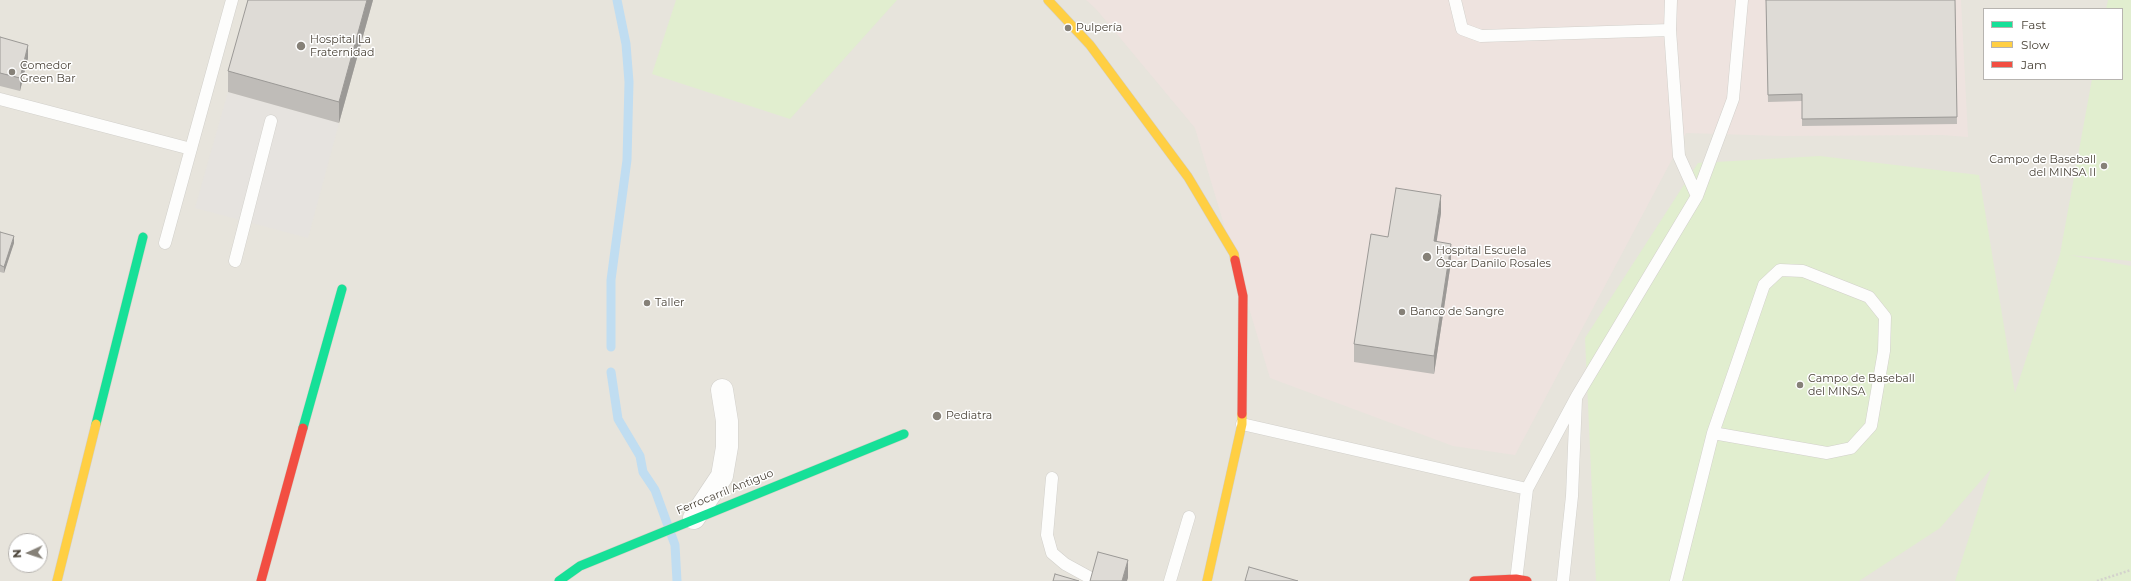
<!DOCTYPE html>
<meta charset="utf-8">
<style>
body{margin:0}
#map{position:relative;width:2131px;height:581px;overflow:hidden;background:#f4f2ee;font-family:Montserrat,sans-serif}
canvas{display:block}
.legend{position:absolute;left:1983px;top:8px;width:140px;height:72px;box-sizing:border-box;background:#fff;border:1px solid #b7b4b0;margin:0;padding:5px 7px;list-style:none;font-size:12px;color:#4b4439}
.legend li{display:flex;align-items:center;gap:8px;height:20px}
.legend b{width:20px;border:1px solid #b7b4b0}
.north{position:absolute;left:8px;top:533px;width:40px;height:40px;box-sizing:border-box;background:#fff;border:1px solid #b7b4b0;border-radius:50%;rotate:267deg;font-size:11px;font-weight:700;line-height:16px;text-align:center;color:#4b4439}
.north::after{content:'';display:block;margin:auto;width:14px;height:18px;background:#868178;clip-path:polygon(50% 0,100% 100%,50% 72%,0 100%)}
</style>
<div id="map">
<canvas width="2131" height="581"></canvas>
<ul class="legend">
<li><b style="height:5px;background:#16e098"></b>Fast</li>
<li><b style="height:5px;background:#ffcf43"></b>Slow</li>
<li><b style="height:5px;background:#f24e42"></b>Jam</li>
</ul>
<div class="north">N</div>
</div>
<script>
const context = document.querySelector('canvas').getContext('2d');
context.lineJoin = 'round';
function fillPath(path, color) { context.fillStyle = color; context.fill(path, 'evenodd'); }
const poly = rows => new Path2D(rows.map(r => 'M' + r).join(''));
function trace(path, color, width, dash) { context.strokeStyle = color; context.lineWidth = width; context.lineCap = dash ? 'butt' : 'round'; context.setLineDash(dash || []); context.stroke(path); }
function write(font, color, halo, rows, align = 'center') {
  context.font = font + ' Montserrat,sans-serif'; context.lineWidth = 3; context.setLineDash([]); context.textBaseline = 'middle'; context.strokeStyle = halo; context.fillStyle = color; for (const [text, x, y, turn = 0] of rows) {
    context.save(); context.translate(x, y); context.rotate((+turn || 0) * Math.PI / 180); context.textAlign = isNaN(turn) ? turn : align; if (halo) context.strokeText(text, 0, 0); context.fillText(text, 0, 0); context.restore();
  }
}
const residential = poly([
 [0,0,2131,0,2131,581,0,581],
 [1984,9,2122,9,2122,79,1984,79],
 [16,541,40,541,40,565,16,565]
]);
const medical = poly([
 [1086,0,1961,0,1968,137,1942,135,1782,136,1686,133,1515,455,1453,446,1270,378,1195,128,1096,9]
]);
const green = poly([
 [676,0,897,0,790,119,652,74],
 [2108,0,2131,0,2131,261,2069,255,2131,266,2131,581,1955,581,1991,469,1940,528,1859,581,1596,581,1585,338,1698,163,1820,156,1979,175,2015,393,2060,254,2092,79,2122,79,2122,9,2106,9]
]);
const parking = poly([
 [228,92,339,123,308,238,195,208]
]);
const stream = poly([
 [611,347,611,280,627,160,629,82,626,44,617,0],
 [611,372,618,419,640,456,643,472,655,490,675,545,677,581]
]);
const path = poly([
 [2097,581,2131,570]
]);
const lane = poly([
 [1455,0,1462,29,1481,36,1670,30],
 [1671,0,1670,30,1679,156,1697,196],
 [0,99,191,149],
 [165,243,232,0],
 [235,261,271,121],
 [1242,424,1527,489],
 [1052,478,1047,535,1052,553,1065,564,1096,581],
 [1170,581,1189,517],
 [1516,581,1527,489,1577,396,1697,196,1733,99,1742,0],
 [1563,581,1572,496,1576,399],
 [1676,581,1713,433,1764,285,1780,270,1803,271,1869,297,1885,317,1884,351,1871,426,1851,448,1827,453,1713,433]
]);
const street = poly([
 [694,518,722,476,727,447,727,421,722,390]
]);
const fast = poly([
 [96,424,143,237],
 [303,428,342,289],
 [559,581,580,566,904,434]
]);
const slow = poly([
 [1048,0,1090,45,1188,177,1234,254,1235,260],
 [57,581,96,424],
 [1207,581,1242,424,1242,414]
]);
const jam = poly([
 [1235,260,1243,296,1242,414],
 [261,581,303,428],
 [1474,581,1516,579,1527,581]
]);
const wall = poly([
 [373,0,339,123,228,92,228,71],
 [1766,0,1955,0,1957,124,1802,126,1802,101,1768,102],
 [0,37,28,58,20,91,0,86],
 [1441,213,1436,242,1451,262,1434,374,1354,362,1354,344,1388,237],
 [0,232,14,243,4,273,0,272]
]);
const shadedWall = poly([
 [367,0,373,0,339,123,339,102],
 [28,45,28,58,20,91,20,78],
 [1441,195,1441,213,1434,259,1434,241],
 [14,236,14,243,4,273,4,267],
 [1451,244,1451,262,1434,374,1434,356],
 [1128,560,1128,578,1127,581,1122,581]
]);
const building = poly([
 [248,0,367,0,339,102,228,71,248,0],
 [1766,0,1955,0,1957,117,1802,119,1802,94,1768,95,1766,0],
 [0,37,28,45,20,78,0,73,0,37],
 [1396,188,1441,195,1434,241,1451,244,1434,356,1354,344,1371,234,1388,237,1396,188],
 [0,232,14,236,4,267,0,265,0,232],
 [1098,552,1128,560,1122,581,1090,581,1098,552],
 [1249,567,1298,581,1245,581,1249,567],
 [1055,574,1079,581,1053,581,1055,574]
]);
const markers = [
 [1068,28,4,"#868178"],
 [301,46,5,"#868178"],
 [12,72,4,"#868178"],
 [2104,166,4,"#868178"],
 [1427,257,5,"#868178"],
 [647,303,4,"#868178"],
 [1402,312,4,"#868178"],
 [1800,385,4,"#868178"],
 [937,416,5,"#868178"]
];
const poiNames = [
 ["Pulpería",1076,28],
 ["Hospital La",310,40],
 ["Fraternidad",310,53],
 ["Comedor",20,66],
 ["Green Bar",20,79],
 ["Campo de Baseball",2096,160,"right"],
 ["del MINSA II",2096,173,"right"],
 ["Hospital Escuela",1436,251],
 ["Óscar Danilo Rosales",1436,264],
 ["Taller",655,303],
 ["Banco de Sangre",1410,312],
 ["Campo de Baseball",1808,379],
 ["del MINSA",1808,392],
 ["Pediatra",946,416]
];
const streetNames = [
 ["Ferrocarril Antiguo",725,492,-22]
];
fillPath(residential, '#e7e4dc');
fillPath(medical, '#eee3df');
fillPath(green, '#e1eecf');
fillPath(parking, '#e6e3df');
trace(stream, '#c0ddf1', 9);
trace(lane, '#d2d0cb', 13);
trace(street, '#d2d0cb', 23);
trace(fast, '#d3cfc5', 10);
trace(slow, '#d3cfc5', 10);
trace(jam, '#d3cfc5', 10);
trace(path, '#d3d2cc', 2.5, [2, 2]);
trace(lane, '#fdfdfc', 12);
trace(street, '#fdfdfc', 22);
trace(fast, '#16e098', 9);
trace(slow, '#ffcf43', 9);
trace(jam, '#f24e42', 9);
fillPath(wall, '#bfbcb8');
fillPath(shadedWall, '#9b9996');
fillPath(building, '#dedbd6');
trace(building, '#9b9996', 1);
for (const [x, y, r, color] of markers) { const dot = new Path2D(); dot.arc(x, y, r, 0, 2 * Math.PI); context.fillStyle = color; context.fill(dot); trace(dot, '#fff', 1.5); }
write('11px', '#4b4439', '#fff', poiNames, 'left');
write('11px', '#4b4439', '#fff', streetNames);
</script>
